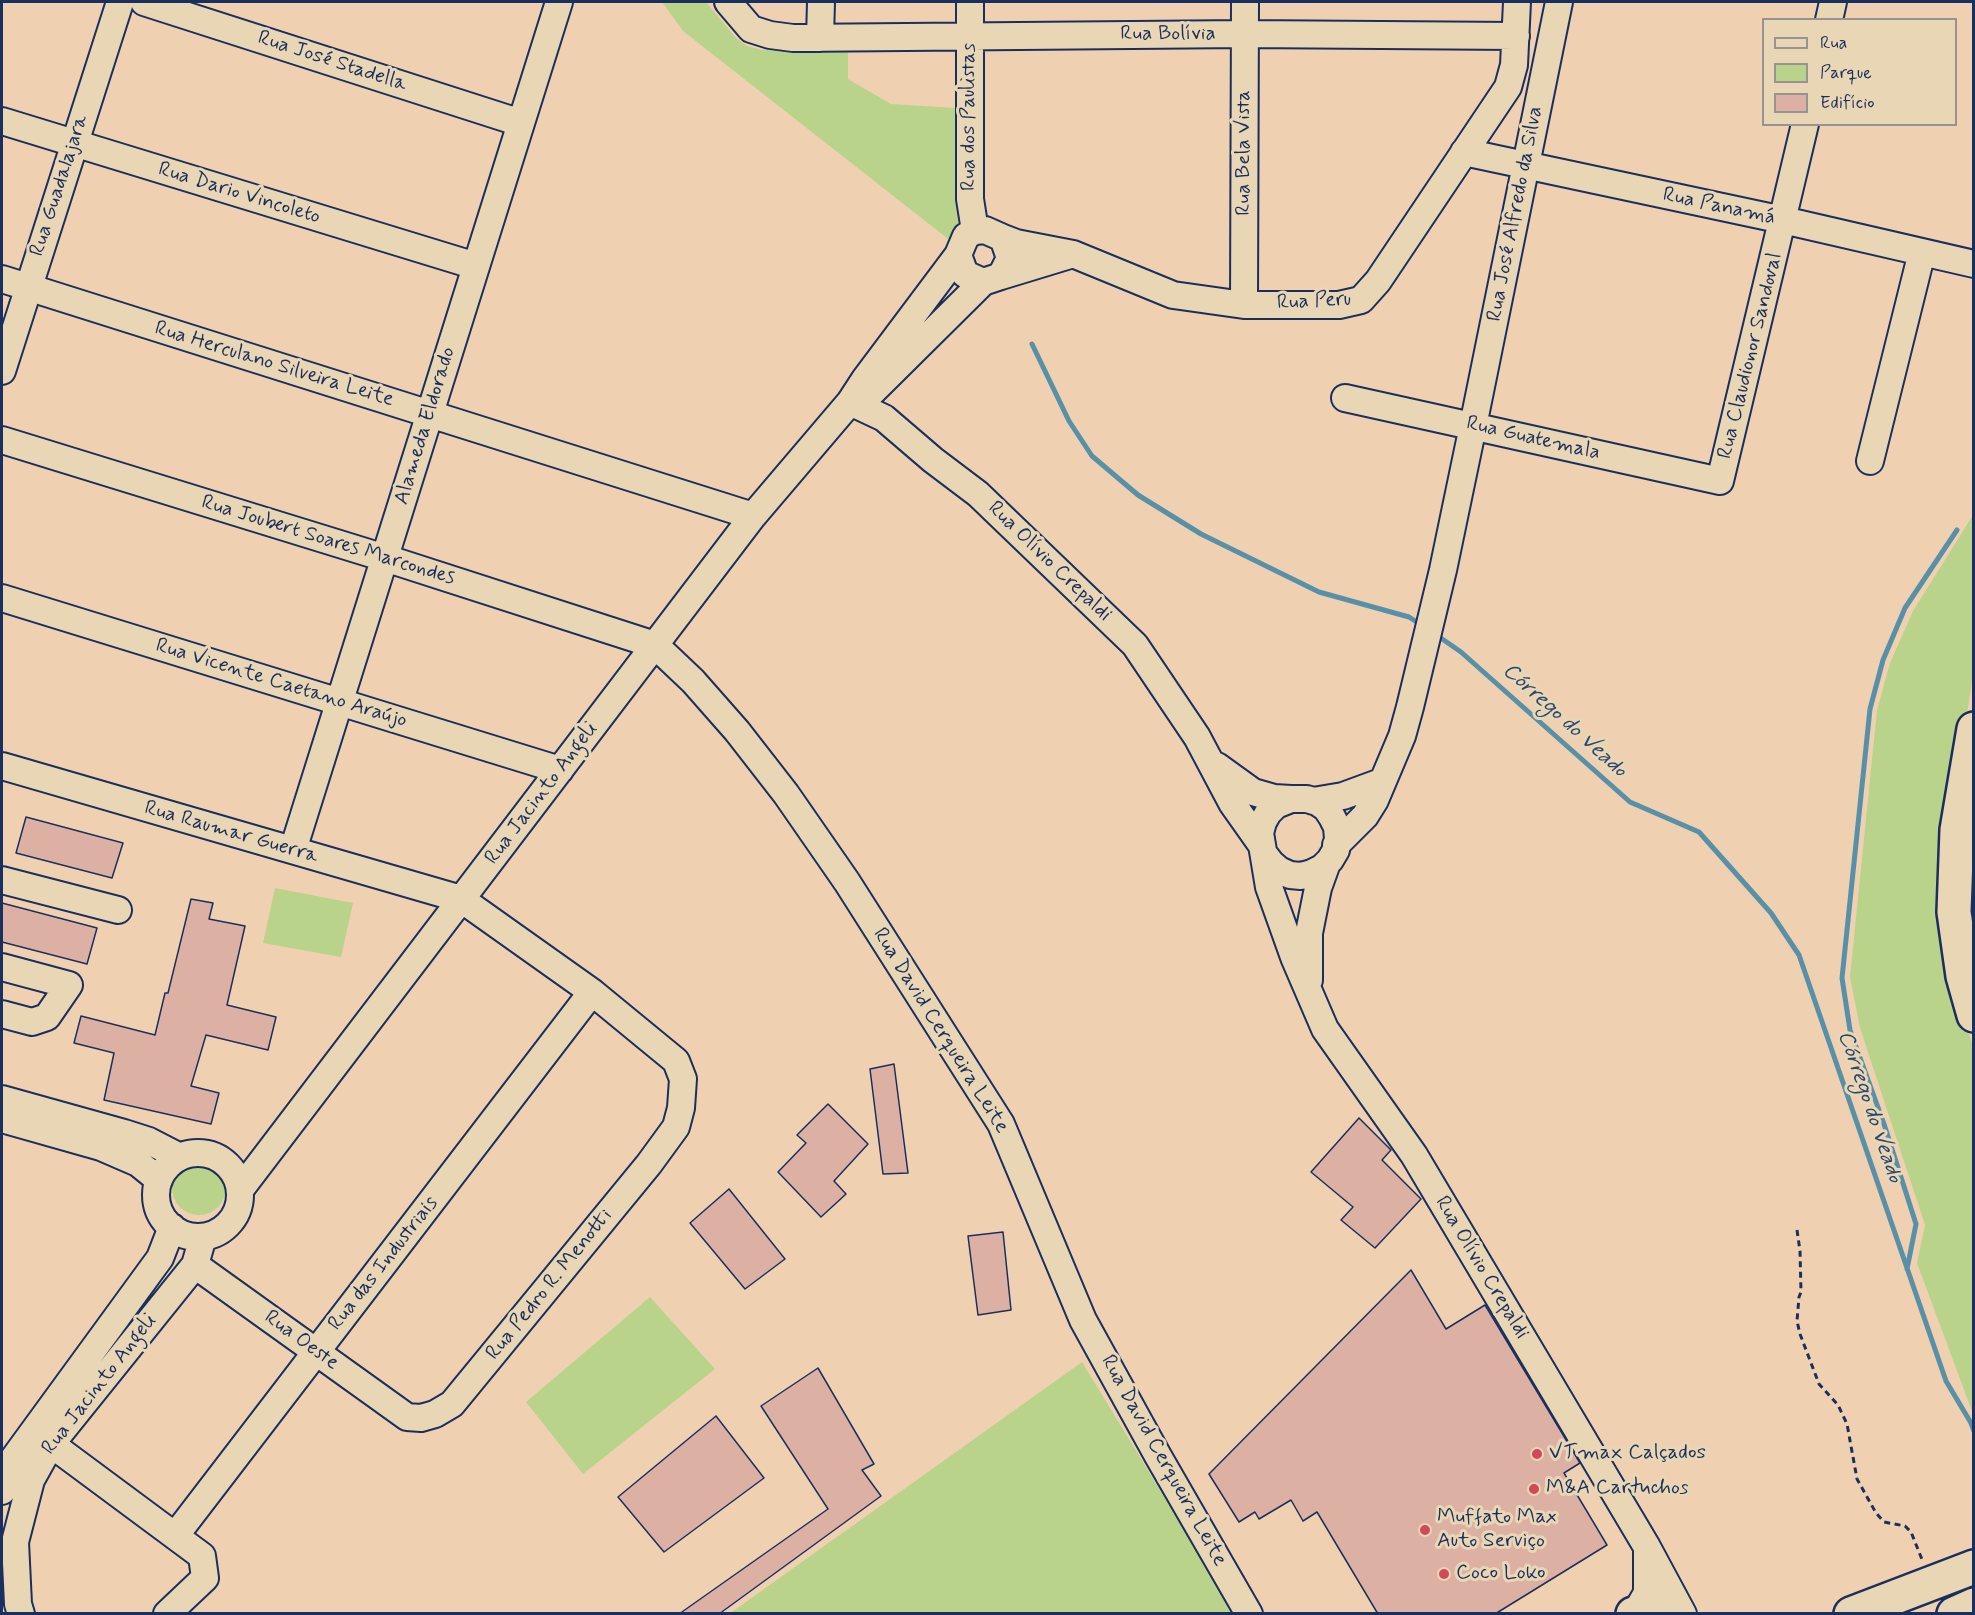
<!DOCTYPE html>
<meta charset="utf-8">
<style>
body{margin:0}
#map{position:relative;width:1975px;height:1615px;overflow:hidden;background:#efd1b2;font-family:Mynerve,sans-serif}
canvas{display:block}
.frame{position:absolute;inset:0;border:3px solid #1b2f5e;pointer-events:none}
.legend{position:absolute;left:1762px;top:18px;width:195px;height:108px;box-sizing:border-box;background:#e9d6b4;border:2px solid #979392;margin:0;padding:8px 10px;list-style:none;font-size:18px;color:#1b2f5e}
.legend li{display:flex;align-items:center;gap:12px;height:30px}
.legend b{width:30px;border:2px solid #979392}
</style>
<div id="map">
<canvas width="1975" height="1615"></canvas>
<div class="frame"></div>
<ul class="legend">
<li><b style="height:8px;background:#e9d6b4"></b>Rua</li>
<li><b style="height:16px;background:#bad38a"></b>Parque</li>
<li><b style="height:16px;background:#dcb1a3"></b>Edifício</li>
</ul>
</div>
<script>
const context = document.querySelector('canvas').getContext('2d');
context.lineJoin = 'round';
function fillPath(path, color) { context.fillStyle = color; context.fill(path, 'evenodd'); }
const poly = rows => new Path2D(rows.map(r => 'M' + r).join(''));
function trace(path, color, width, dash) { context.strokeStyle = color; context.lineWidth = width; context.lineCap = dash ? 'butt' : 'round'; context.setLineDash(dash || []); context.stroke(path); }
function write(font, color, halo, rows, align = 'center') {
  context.font = font + ' Mynerve,sans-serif'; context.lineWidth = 6; context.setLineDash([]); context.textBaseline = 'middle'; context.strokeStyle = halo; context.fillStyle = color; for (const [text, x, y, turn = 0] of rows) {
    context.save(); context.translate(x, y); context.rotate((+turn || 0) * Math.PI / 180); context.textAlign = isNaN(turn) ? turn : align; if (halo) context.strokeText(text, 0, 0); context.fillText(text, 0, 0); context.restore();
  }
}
const green = poly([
 [662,2,706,2,736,38,747,46,762,50,848,45,848,79,891,104,955,108,958,232,952,242,683,31],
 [1973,515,1973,675,1949,829,1954,986,1973,1047,1973,1414,1917,1263,1925,1225,1860,1028,1850,977,1877,710,1890,663,1913,611],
 [275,888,353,903,341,957,263,943],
 '172 1188a27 27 0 1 1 54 0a27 27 0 1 1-54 0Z',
 [650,1297,715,1369,583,1474,526,1402],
 [1082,1362,1235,1613,729,1614]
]);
const stream = poly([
 [1032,344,1069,421,1092,456,1138,495,1201,534,1319,592,1409,617,1423,626],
 [1435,634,1461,652,1630,802,1699,832,1771,913,1799,955,1946,1381,1971,1423,1974,1431],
 [1907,1269,1916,1224,1884,1124,1850,1030,1842,978,1870,709,1883,660,1905,608,1957,530]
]);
const building = poly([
 [26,817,123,843,112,878,16,853,26,817],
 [191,899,213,903,209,919,245,926,227,1005,276,1017,268,1050,206,1035,191,1086,219,1093,211,1124,104,1100,114,1053,74,1043,81,1016,155,1035,165,993,168,993,191,899],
 [2,903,97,928,87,964,2,942,2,903],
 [894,1064,908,1173,883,1174,870,1069,894,1064],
 [828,1104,868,1144,834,1181,846,1194,821,1217,778,1172,806,1143,797,1135,828,1104],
 [1359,1118,1391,1150,1382,1160,1421,1199,1375,1248,1341,1220,1353,1207,1311,1172,1359,1118],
 [729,1189,785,1259,745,1289,690,1223,729,1189],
 [1003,1232,1011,1310,978,1315,968,1236,1003,1232],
 [1411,1270,1446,1329,1485,1305,1580,1463,1564,1473,1607,1545,1495,1614,1378,1614,1317,1512,1303,1521,1291,1500,1259,1519,1255,1512,1239,1522,1209,1474,1411,1270],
 [818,1368,874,1464,862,1470,881,1496,719,1614,679,1614,828,1509,761,1406,818,1368],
 [716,1416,764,1478,664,1552,618,1497,716,1416]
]);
const path = poly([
 [1797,1230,1800,1251,1801,1292,1799,1297,1797,1321,1800,1334,1819,1384,1838,1405,1847,1424,1857,1479,1876,1513,1884,1522,1905,1526,1911,1532,1923,1562]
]);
const minor = poly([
 [144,2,521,123],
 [728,2,751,29,770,35,793,38,1245,34,1516,36],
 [970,2,970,199,975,231],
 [1829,20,1833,2],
 [820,38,821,2],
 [2,121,476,266],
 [1464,152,1783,220,1974,264],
 [1003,238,1016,243,1073,254,1173,295,1244,305,1339,305,1361,300,1378,281,1508,87,1514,65,1517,2],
 [1001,276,1070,255],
 [2,279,753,516],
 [1244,305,1245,2],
 [2,371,120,2],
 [872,392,983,282],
 [1345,398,1720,481,1805,124],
 [850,402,884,418,933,460,978,494,1135,645,1197,737,1232,803,1261,844],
 [2,440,385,558,655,645,693,681,737,731,786,794,847,882,1001,1124,1083,1320,1158,1456,1249,1614],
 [1870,461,1922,252],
 [2,598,560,770],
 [2,766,461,899,592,992,676,1061,683,1079,681,1108,676,1127,649,1164,452,1404,435,1414,421,1418,407,1417,195,1265],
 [1217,766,1253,792,1274,798,1291,799],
 [1313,801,1343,796,1381,782],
 [1336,845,1365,816,1375,800,1402,736,1410,707,1443,570,1473,426,1559,2],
 [293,850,559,2],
 [1264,854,1271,863,1279,870,1290,875,1301,876,1312,873,1322,868,1330,860,1336,850,1338,839,1337,827,1332,817,1326,808,1317,802,1307,799,1291,799,1276,805,1268,813,1263,822,1260,833,1269,887,1294,957,1325,1029,1414,1155,1647,1547,1683,1614],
 [2,880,118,910],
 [2,967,69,985,47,1017,32,1022,2,1014],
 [1309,980,1309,933,1318,888,1327,863],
 [2,1099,124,1133,149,1141,180,1157],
 [2,1119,101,1147,138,1163,159,1180],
 '156 1195a42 42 0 1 1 84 0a42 42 0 1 1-84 0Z',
 [240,1190,753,516,850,402,865,379,958,255,966,236,975,231,985,230,1003,238,1010,258,1001,276,983,282,965,274,958,255],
 [36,1436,51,1444,202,1556,205,1578,167,1614],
 [2,1491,14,1458,160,1258,172,1227],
 [175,1536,592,992],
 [1636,1612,1647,1593,1647,1551],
 [21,1614,18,1604,15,1542,31,1480,51,1444,195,1265,203,1237]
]);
const major = poly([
 [1974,729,1957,830,1954,912,1963,976,1974,1015],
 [1633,1614,1656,1611,1668,1614],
 [1851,1614,1974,1567],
 [1954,1614,1974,1605]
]);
const markers = [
 [1537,1454,6,"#d1495b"],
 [1534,1489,6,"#d1495b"],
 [1425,1530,6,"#d1495b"],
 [1444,1574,6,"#d1495b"]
];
const streetNames = [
 ["Rua Bolívia",1168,35],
 ["Rua José Stadella",332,62,18],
 ["Rua dos Paulistas",970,117,-90],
 ["Rua Bela Vista",1245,153,-90],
 ["Rua Guadalajara",60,186,-72],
 ["Rua Dario Vincoleto",239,194,17],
 ["Rua Panamá",1719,207,12],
 ["Rua José Alfredo da Silva",1516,214,-79],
 ["Rua Peru",1314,302,-3],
 ["Rua Claudionor Sandoval",1751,356,-76],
 ["Rua Herculano Silveira Leite",274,365,17],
 ["Alameda Eldorado",426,426,-73],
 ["Rua Guatemala",1533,439,13],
 ["Rua Joubert Soares Marcondes",328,541,17],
 ["Rua Olívio Crepaldi",1049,562,44],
 ["Rua Vicente Caetano Araújo",281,684,17],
 ["Rua Jacinto Angeli",542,794,-53],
 ["Rua Raumar Guerra",231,833,16],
 ["Rua David Cerqueira Leite",940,1031,58],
 ["Rua das Industriais",384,1264,-52],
 ["Rua Olívio Crepaldi",1481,1268,59],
 ["Rua Pedro R. Menotti",550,1285,-51],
 ["Rua Oeste",301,1341,36],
 ["Rua Jacinto Angeli",100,1385,-52],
 ["Rua David Cerqueira Leite",1163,1461,61]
];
const poiNames = [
 ["VTmax Calçados",1549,1454],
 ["M&A Cartuchos",1546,1489],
 ["Muffato Max",1437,1518],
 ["Auto Serviço",1437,1542],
 ["Coco Loko",1456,1574]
];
const waterNames = [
 ["Córrego do Veado",1564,721,42],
 ["Córrego do Veado",1869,1107,71]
];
fillPath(green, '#bad38a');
trace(stream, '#5891a7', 5);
fillPath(building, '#dcb1a3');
trace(building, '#1b2f5e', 1.5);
trace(minor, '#1b2f5e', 30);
trace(major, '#1b2f5e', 38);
trace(path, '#1b2f5e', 3, [6, 4.5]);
trace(minor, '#e9d6b4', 26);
trace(major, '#e9d6b4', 33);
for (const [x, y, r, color] of markers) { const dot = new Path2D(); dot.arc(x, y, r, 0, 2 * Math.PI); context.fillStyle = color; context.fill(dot); trace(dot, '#e9d6b4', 2); }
write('21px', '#1b2f5e', '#e9d6b4', streetNames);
write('21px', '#1b2f5e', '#e9d6b4', poiNames, 'left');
write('italic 22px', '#2a4770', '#e9d6b4', waterNames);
</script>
